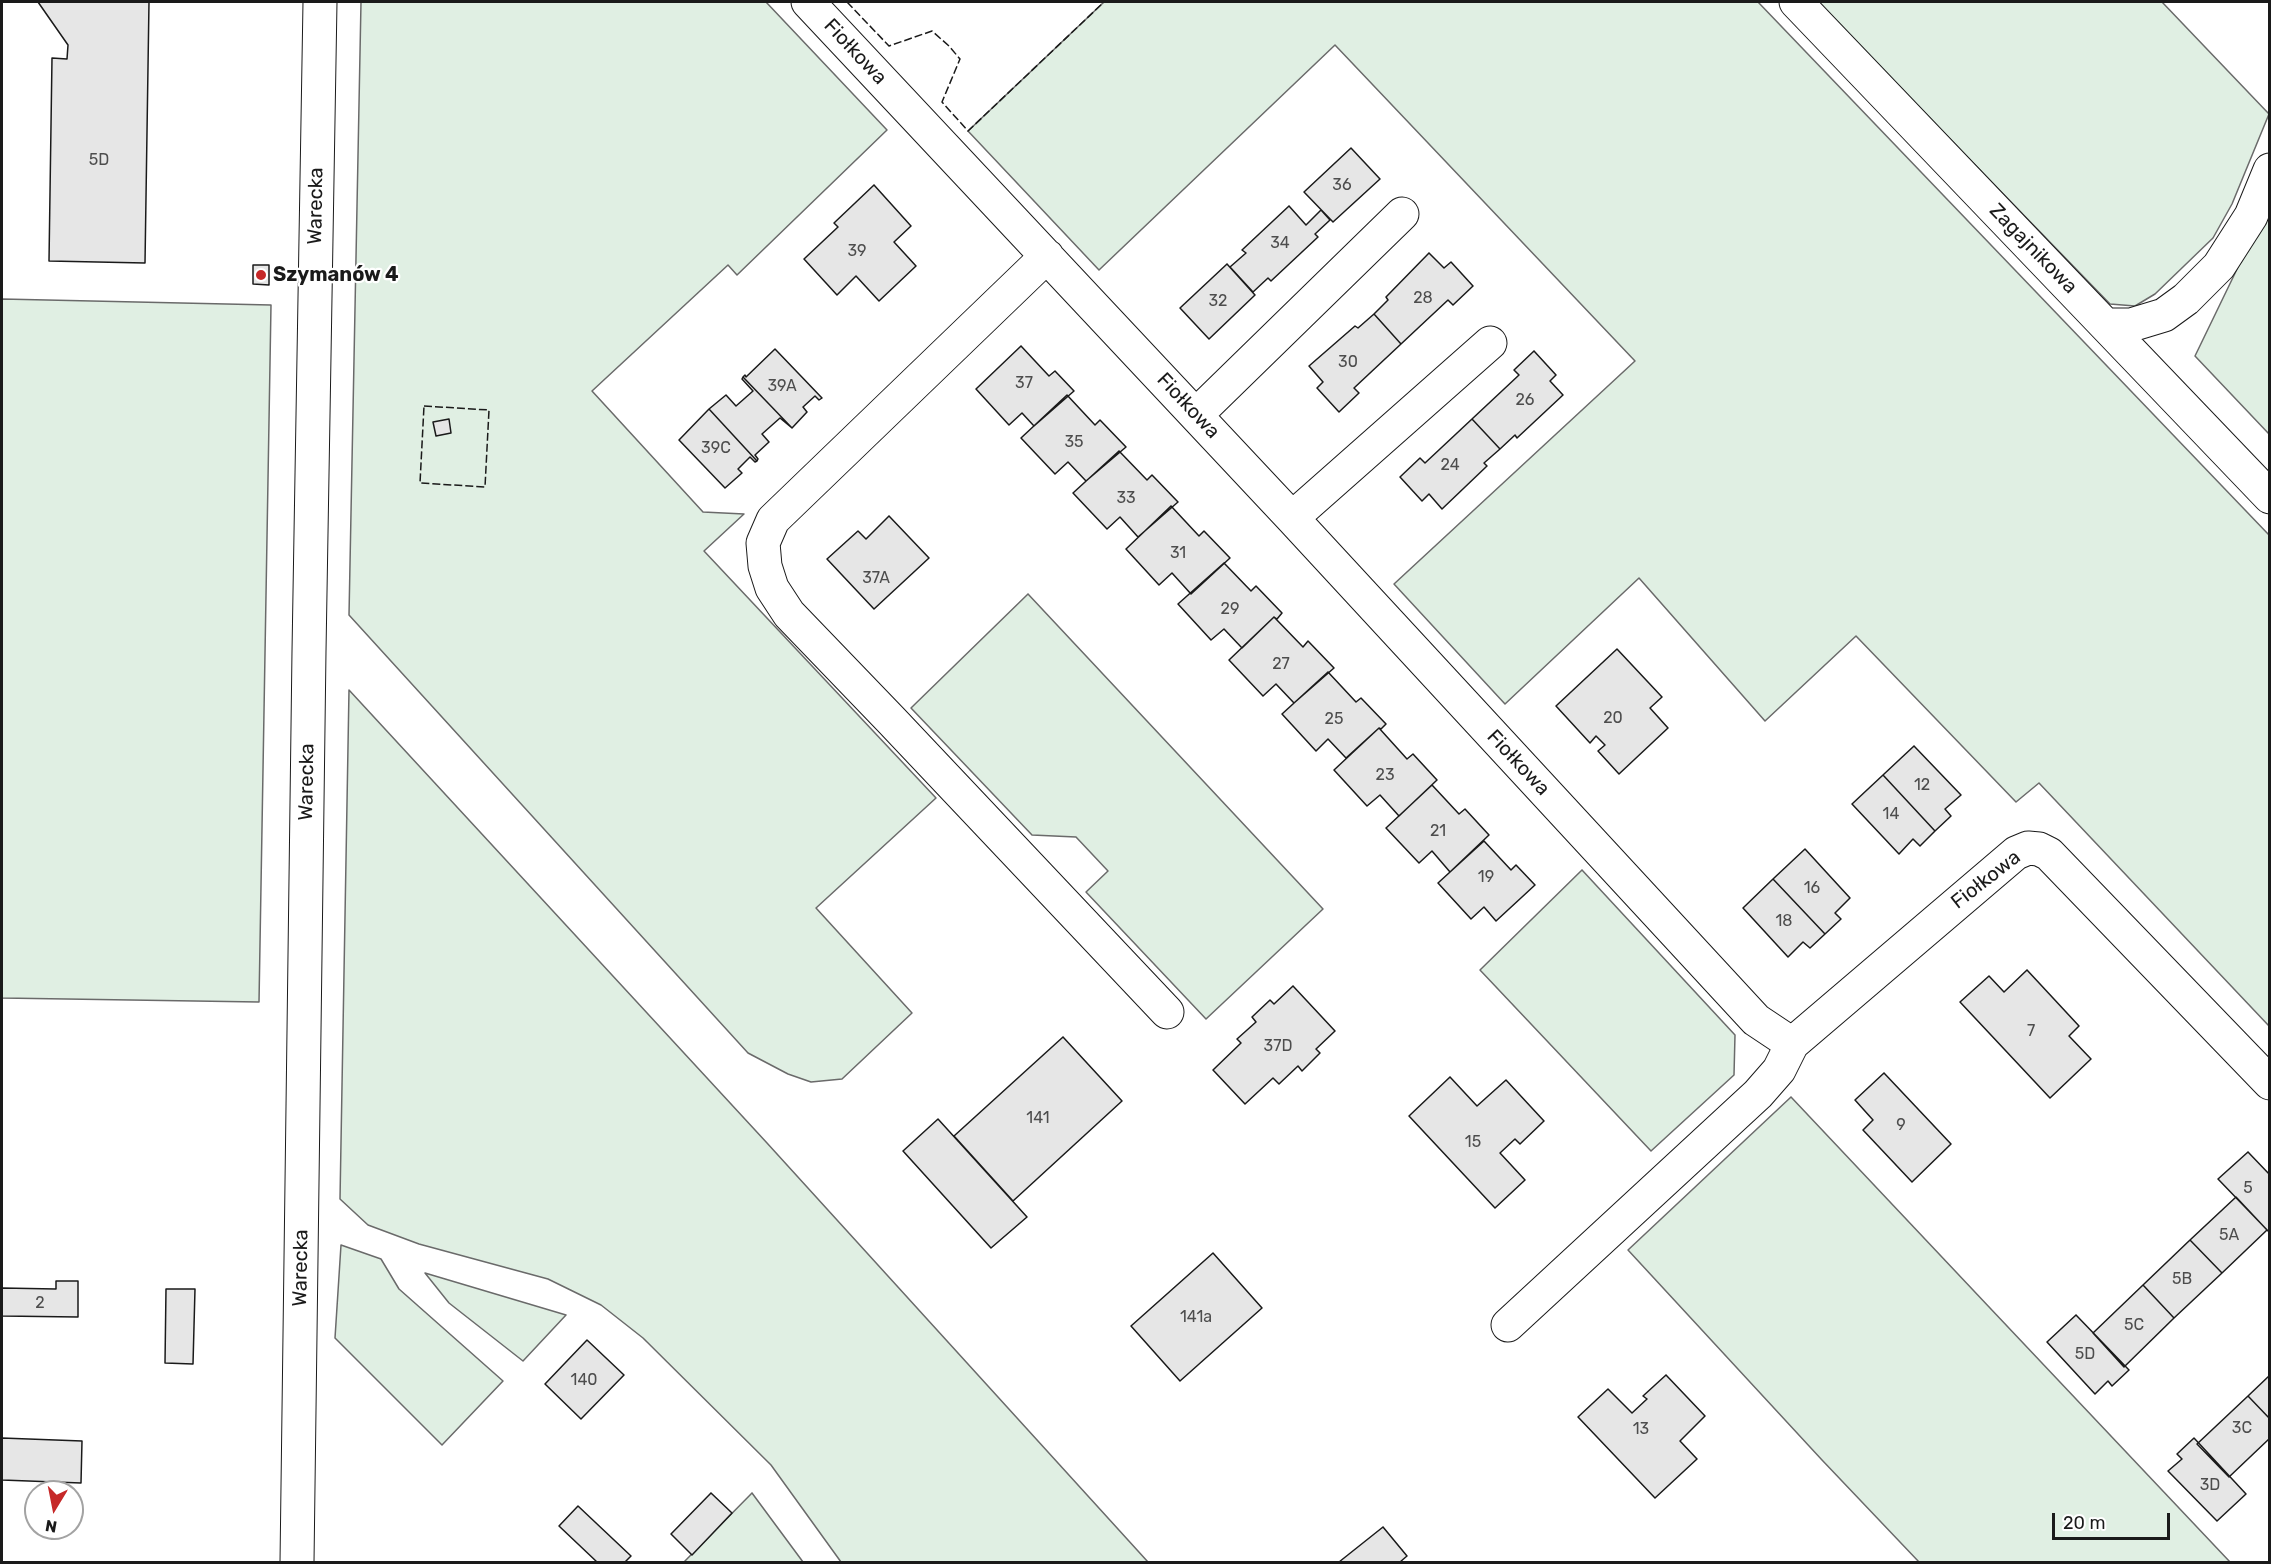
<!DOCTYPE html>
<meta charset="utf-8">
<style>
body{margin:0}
#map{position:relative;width:2271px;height:1564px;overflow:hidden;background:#fff;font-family:Rubik,sans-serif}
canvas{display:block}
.frame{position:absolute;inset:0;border:3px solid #1a1a1a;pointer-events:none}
.north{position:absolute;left:24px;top:1480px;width:60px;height:60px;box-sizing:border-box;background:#fff;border:2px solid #a3a3a3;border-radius:50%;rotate:190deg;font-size:16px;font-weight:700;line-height:24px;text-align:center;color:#1a1a1a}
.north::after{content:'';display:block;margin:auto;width:21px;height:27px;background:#c62828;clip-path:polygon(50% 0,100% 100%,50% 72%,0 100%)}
.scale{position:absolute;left:2052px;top:1513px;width:118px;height:27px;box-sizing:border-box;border:3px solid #1a1a1a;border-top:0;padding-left:8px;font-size:18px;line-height:21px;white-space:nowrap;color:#1a1a1a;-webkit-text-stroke:4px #fff;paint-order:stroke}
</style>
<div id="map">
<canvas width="2271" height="1564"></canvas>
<div class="frame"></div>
<div class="north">N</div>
<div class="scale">20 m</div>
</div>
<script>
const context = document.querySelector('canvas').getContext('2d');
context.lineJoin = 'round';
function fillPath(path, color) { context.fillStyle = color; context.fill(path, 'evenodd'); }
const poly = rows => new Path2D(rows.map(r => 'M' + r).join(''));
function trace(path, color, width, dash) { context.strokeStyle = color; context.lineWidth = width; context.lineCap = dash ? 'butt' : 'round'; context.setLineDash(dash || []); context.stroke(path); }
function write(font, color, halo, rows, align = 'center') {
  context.font = font + ' Rubik,sans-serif'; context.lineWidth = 4.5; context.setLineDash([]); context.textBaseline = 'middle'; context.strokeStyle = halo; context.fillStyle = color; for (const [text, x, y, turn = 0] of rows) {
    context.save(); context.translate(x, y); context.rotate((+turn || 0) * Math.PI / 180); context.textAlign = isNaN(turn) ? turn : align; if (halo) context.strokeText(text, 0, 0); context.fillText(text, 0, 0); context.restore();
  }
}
const green = poly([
 [361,2,766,2,887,130,737,275,728,265,592,391,703,512,744,514,704,551,936,798,816,908,912,1013,842,1079,811,1082,788,1074,748,1053,349,615,361,2],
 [1104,2,1758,2,2269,535,2269,1026,2039,783,2016,802,1856,636,1765,721,1639,578,1505,704,1394,584,1635,361,1335,45,1099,270,968,131,1104,2],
 [1817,2,2162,2,2269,114,2232,204,2213,238,2155,294,2135,306,2110,304,1817,2],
 [2269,203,2269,434,2195,356,2269,203],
 [2,299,271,305,259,1002,2,998,2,299],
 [1028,594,1323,909,1206,1019,1086,892,1108,871,1076,837,1032,835,911,708,1028,594],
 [349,690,767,1143,1148,1562,841,1562,771,1465,643,1338,601,1305,548,1279,419,1244,368,1225,340,1199,349,690],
 [1582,870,1735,1035,1734,1075,1651,1151,1480,970,1582,870],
 [1791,1097,1990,1308,2230,1562,1919,1562,1822,1460,1628,1250,1791,1097],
 [341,1245,381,1259,399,1289,503,1381,442,1445,335,1338,341,1245],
 [425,1273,566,1315,523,1361,449,1303,425,1273],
 [752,1493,803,1562,684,1562,752,1493]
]);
const building = poly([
 [38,2,149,2,145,263,49,261,52,58,67,59,68,45,38,2],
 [1351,148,1380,179,1333,222,1304,192,1351,148],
 [874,185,911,226,894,242,916,266,879,301,856,276,837,295,804,259,838,227,834,223,874,185],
 [1289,206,1306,225,1321,210,1330,220,1315,234,1318,237,1271,281,1268,278,1253,292,1230,267,1246,253,1242,250,1289,206],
 [1429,253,1444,268,1451,262,1473,286,1453,305,1448,300,1401,344,1374,314,1388,300,1386,297,1429,253],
 [1227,264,1255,295,1209,339,1180,308,1227,264],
 [253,265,269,265,269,285,253,284,253,265],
 [1374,314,1401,344,1354,388,1359,393,1339,412,1317,388,1323,382,1309,366,1355,326,1358,328,1374,314],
 [1021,346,1049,376,1055,371,1074,391,1034,426,1022,413,1009,425,976,389,1021,346],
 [775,349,822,398,819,400,815,396,803,407,807,412,792,428,743,377,745,375,746,377,775,349],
 [1534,351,1556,375,1550,381,1563,395,1517,438,1515,435,1500,449,1472,419,1519,375,1514,370,1534,351],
 [743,377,792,428,780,418,762,434,769,442,755,455,758,459,757,461,709,409,726,395,736,406,753,391,742,379,743,377],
 [1067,395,1095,425,1100,420,1126,447,1086,481,1068,462,1055,474,1021,438,1067,395],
 [709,409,757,461,755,462,750,457,738,469,742,473,725,488,679,440,709,409],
 [449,419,451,433,436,436,433,422,449,419],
 [1472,419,1500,449,1484,463,1487,466,1442,509,1429,494,1422,501,1400,477,1420,458,1425,463,1472,419],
 [1119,451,1147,480,1152,475,1178,502,1138,537,1120,517,1107,529,1073,493,1119,451],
 [1171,506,1199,536,1204,531,1230,558,1191,594,1172,573,1159,585,1126,549,1171,506],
 [889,516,929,558,874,609,827,559,858,531,866,539,889,516],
 [1224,563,1251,591,1256,586,1282,613,1277,619,1274,617,1242,648,1224,629,1211,640,1178,604,1224,563],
 [1274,617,1303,647,1308,641,1334,668,1294,703,1276,684,1263,696,1229,660,1274,617],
 [1617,649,1662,697,1650,708,1668,728,1619,774,1598,751,1605,745,1596,736,1590,743,1556,706,1617,649],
 [1328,672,1356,702,1361,698,1386,724,1381,729,1379,728,1346,758,1328,739,1316,751,1282,714,1328,672],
 [1379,728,1407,759,1413,754,1437,780,1399,816,1380,795,1367,806,1334,770,1379,728],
 [1914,746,1961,795,1945,809,1951,816,1935,831,1883,775,1914,746],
 [1883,775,1935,831,1920,846,1913,839,1899,854,1852,804,1883,775],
 [1432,785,1459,814,1465,809,1489,835,1450,872,1432,851,1419,863,1386,828,1432,785],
 [1484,841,1511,870,1516,865,1535,885,1496,921,1484,907,1471,919,1438,883,1484,841],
 [1805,849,1850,898,1835,913,1841,919,1825,934,1773,879,1805,849],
 [1773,879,1825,934,1810,948,1803,942,1788,957,1743,908,1773,879],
 [2027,970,2079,1026,2069,1036,2091,1059,2050,1098,1960,1002,1989,976,2004,992,2027,970],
 [1293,986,1335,1031,1316,1049,1320,1053,1302,1071,1298,1066,1279,1084,1273,1078,1245,1104,1213,1070,1241,1043,1237,1039,1256,1022,1252,1017,1270,1000,1274,1004,1293,986],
 [1063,1037,1122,1101,1013,1201,954,1136,1063,1037],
 [1884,1073,1951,1144,1912,1182,1863,1130,1873,1120,1855,1100,1884,1073],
 [1450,1077,1477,1106,1506,1080,1544,1121,1520,1144,1515,1139,1500,1153,1525,1180,1495,1208,1409,1116,1450,1077],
 [938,1119,1027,1217,991,1248,903,1151,938,1119],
 [2248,1152,2270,1175,2270,1233,2218,1179,2248,1152],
 [2236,1197,2267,1230,2222,1273,2190,1240,2236,1197],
 [2190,1240,2222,1273,2174,1318,2143,1285,2190,1240],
 [1213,1253,1262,1308,1180,1381,1131,1326,1213,1253],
 [56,1281,78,1281,78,1317,2,1316,2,1288,56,1289,56,1281],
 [2143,1285,2174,1318,2124,1367,2093,1333,2143,1285],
 [166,1289,195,1289,193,1364,165,1363,166,1289],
 [2076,1315,2129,1370,2112,1386,2108,1381,2095,1394,2047,1342,2076,1315],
 [587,1340,624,1375,581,1419,545,1384,587,1340],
 [1666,1375,1705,1416,1680,1441,1697,1459,1655,1498,1578,1417,1608,1389,1632,1413,1647,1399,1643,1396,1666,1375],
 [2270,1375,2270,1419,2248,1396,2270,1375],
 [2248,1396,2270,1419,2270,1438,2229,1477,2197,1444,2248,1396],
 [2,1438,82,1441,81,1483,2,1480,2,1438],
 [2194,1438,2246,1494,2217,1521,2168,1471,2182,1459,2177,1454,2194,1438],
 [711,1493,732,1513,692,1555,671,1534,711,1493],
 [578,1506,631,1556,625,1562,597,1562,559,1526,578,1506],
 [1383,1527,1407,1556,1400,1562,1339,1562,1383,1527]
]);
const minor = poly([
 [808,2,1292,518,1756,1020,1792,1044,2016,853,2028,848,2039,849,2049,854,2270,1083],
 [1796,2,2270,497],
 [1047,256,773,520,763,543,765,566,772,588,789,614,892,721,1167,1012],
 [2107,325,2131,325,2164,315,2186,299,2219,266,2251,216,2270,170],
 [1196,415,1402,214],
 [1292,518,1490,343],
 [1508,1325,1758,1094,1779,1070,1792,1044],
 [297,1562,309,651,320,2]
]);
const fence = poly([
 [847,2,889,46,932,31,949,46,960,59,942,102,968,131,1104,2],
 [424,406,489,410,485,487,420,483,424,406]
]);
const markers = [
 [261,275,6,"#c62828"]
];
const numberNames = [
 ["5D",99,160],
 ["36",1342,185],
 ["34",1280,243],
 ["39",857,251],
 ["28",1423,298],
 ["32",1218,301],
 ["30",1348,362],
 ["37",1024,383],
 ["39A",782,386],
 ["26",1525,400],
 ["35",1074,442],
 ["39C",716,448],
 ["24",1450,465],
 ["33",1126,498],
 ["31",1178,553],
 ["37A",876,578],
 ["29",1230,609],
 ["27",1281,664],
 ["20",1613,718],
 ["25",1334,719],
 ["23",1385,775],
 ["12",1922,785],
 ["14",1891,814],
 ["21",1438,831],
 ["19",1486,877],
 ["16",1812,888],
 ["18",1784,921],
 ["7",2031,1031],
 ["37D",1278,1046],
 ["141",1038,1118],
 ["9",1901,1125],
 ["15",1473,1142],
 ["5",2248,1188],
 ["5A",2229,1235],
 ["5B",2182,1279],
 ["2",40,1303],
 ["141a",1196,1317],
 ["5C",2134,1325],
 ["5D",2085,1354],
 ["140",584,1380],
 ["3C",2242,1428],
 ["13",1641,1429],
 ["3D",2210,1485]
];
const streetNames = [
 ["Fiołkowa",855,52,47],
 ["Warecka",316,206,-89],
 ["Zagajnikowa",2033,249,46],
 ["Fiołkowa",1188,406,47],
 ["Fiołkowa",1518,763,47],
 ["Warecka",307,782,-89],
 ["Fiołkowa",1986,880,-38],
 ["Warecka",301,1268,-89]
];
const poiNames = [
 ["Szymanów 4",273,275]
];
fillPath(green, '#e0efe3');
trace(green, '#6a6a6a', 1.5);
fillPath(building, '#e6e6e6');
trace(building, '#1a1a1a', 1.5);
trace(minor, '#1a1a1a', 35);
trace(minor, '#fff', 33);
trace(fence, '#1a1a1a', 1.5, [8, 3]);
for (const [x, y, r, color] of markers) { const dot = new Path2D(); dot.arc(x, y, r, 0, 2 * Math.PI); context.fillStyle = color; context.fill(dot); trace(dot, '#fff', 2); }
write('16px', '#4d4d4d', null, numberNames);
write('20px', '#1a1a1a', '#fff', streetNames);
write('bold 20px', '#1a1a1a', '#fff', poiNames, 'left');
</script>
